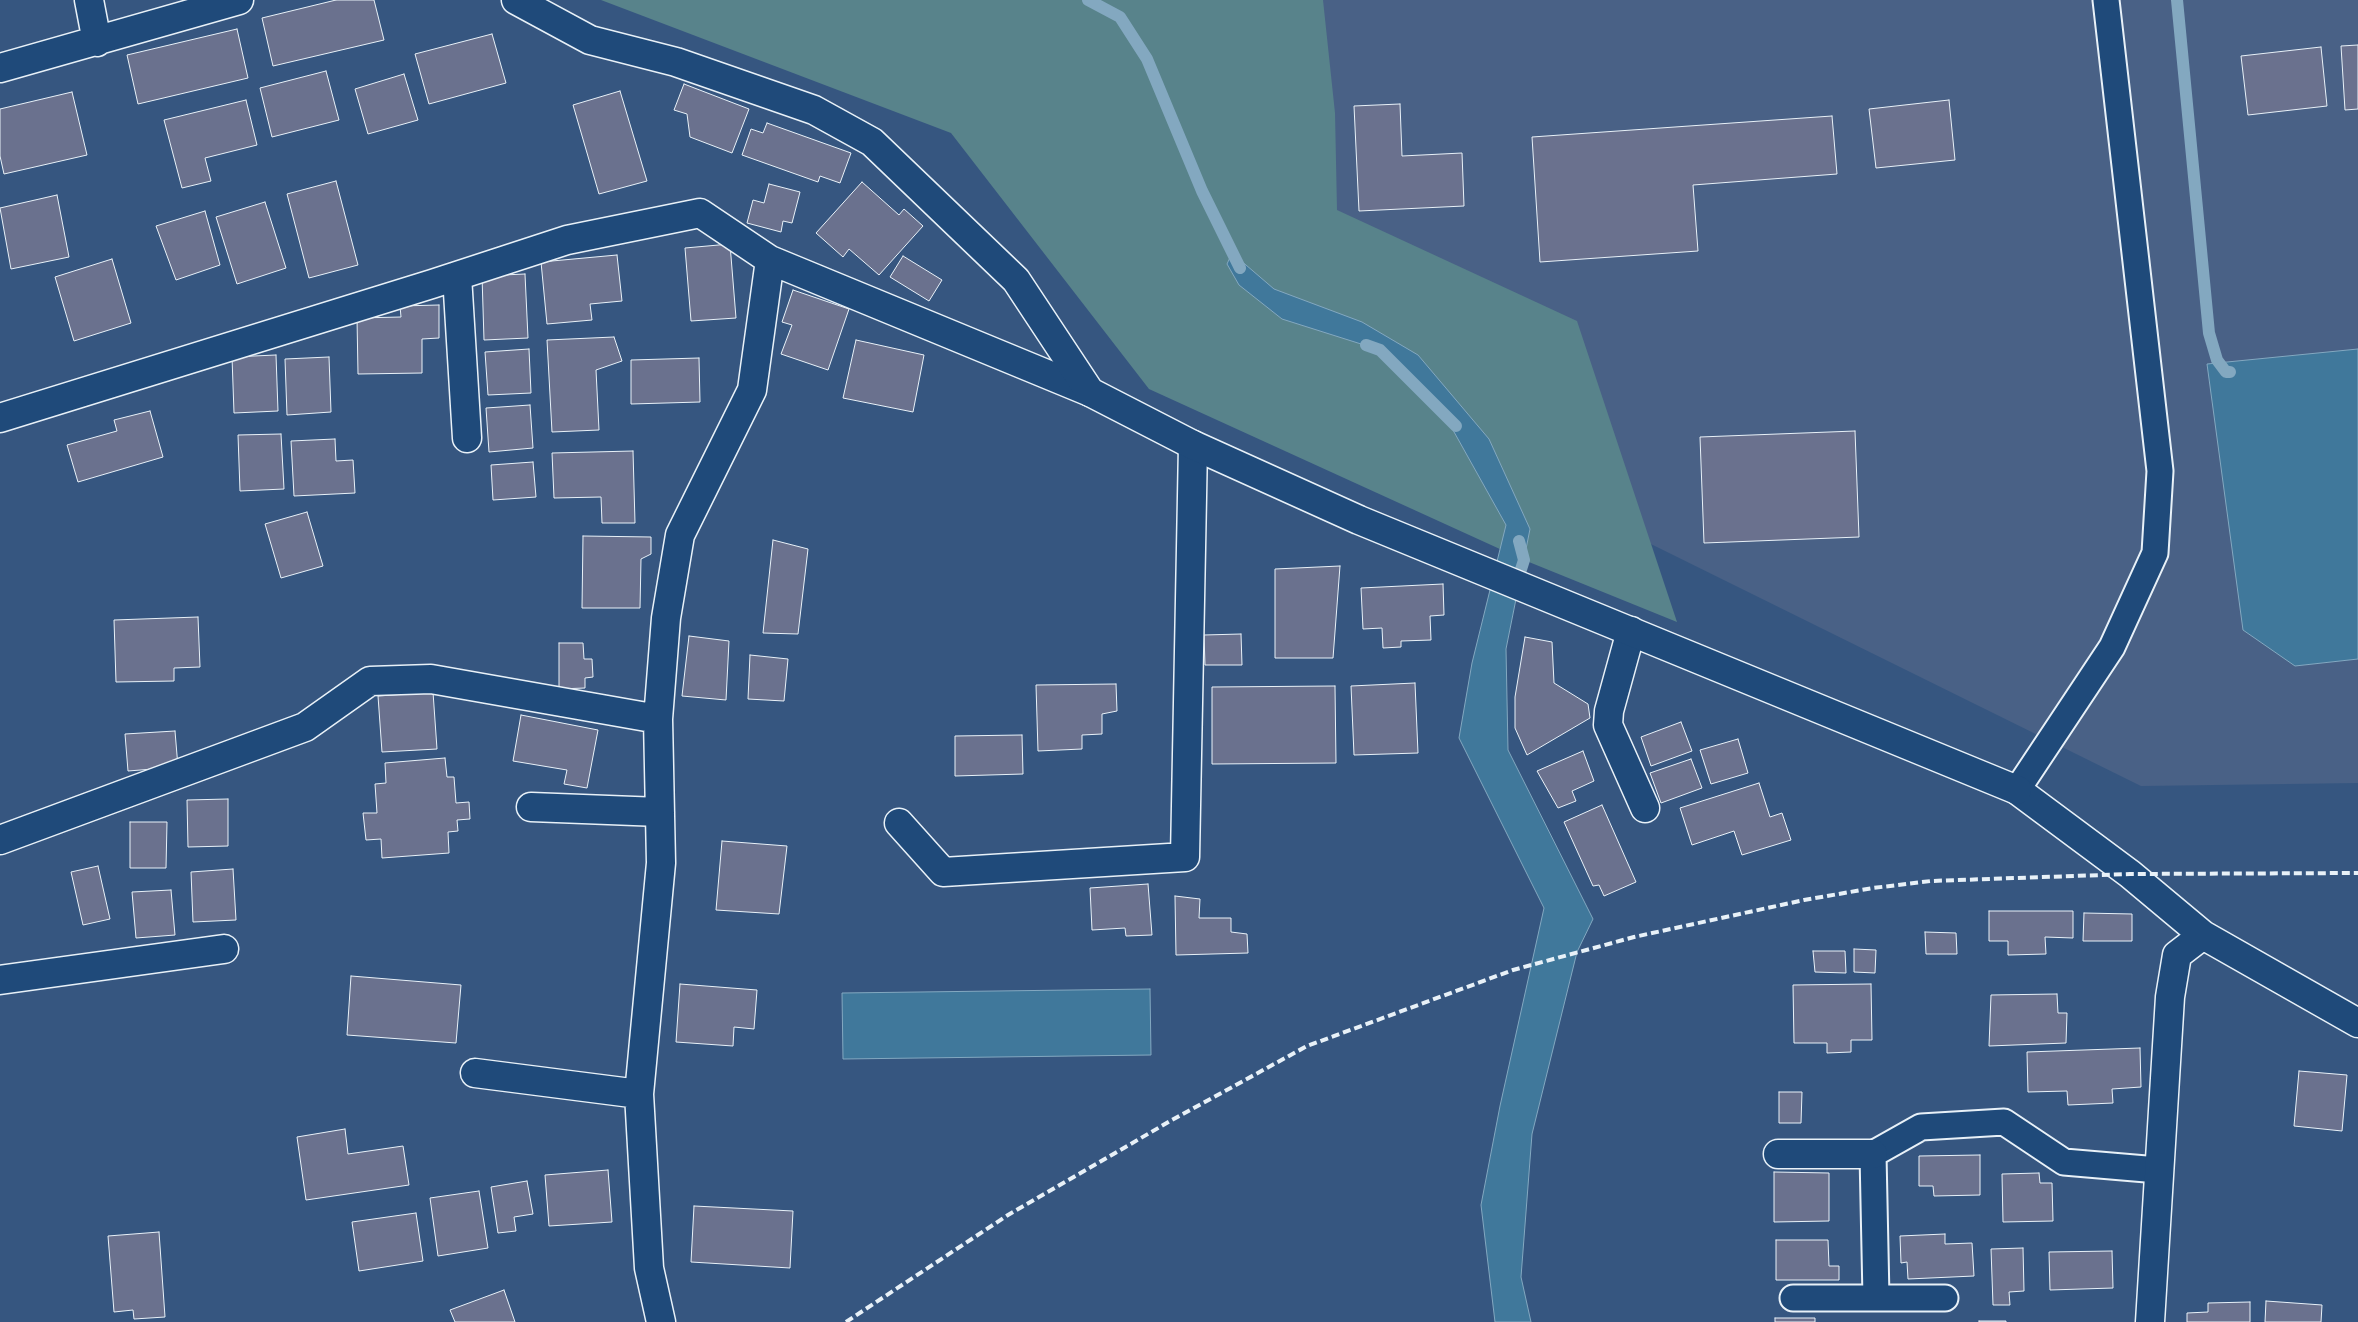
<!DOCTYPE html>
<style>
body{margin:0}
canvas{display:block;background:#365680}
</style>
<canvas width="2358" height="1322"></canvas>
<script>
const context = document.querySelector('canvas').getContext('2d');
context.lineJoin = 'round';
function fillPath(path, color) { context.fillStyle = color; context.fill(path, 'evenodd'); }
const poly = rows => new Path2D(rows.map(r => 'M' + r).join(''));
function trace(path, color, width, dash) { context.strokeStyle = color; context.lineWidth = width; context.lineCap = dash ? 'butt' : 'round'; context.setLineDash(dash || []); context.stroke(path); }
const built = poly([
 [664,0,2358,0,2358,783,2141,786,1497,468,923,91]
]);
const green = poly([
 [601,0,1323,0,1335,113,1337,210,1577,321,1677,622,1524,560,1149,389,951,133]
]);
const water = poly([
 [1232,253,1274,289,1362,322,1418,355,1489,439,1530,529,1506,649,1508,750,1593,919,1577,952,1532,1134,1521,1277,1531,1322,1495,1322,1481,1205,1500,1106,1544,908,1459,738,1472,663,1506,525,1444,414,1380,350,1282,319,1239,285,1227,264,1232,253],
 [2358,349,2358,659,2295,666,2243,630,2207,364,2358,349],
 [1150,989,1151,1055,843,1059,842,993,1150,989]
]);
const stream = poly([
 [1088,0,1120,17,1147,59,1202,191,1240,268],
 [2177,0,2209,333,2217,360,2226,372,2230,372],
 [1366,345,1380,350,1456,426],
 [1517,582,1524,560,1519,541]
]);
const building = poly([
 [336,0,374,0,384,40,273,66,262,18,336,0],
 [237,29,248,78,138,104,127,55,237,29],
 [492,34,506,83,429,104,415,54,492,34],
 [2358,45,2358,109,2345,110,2341,46,2358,45],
 [2321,47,2327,106,2248,115,2241,56,2321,47],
 [326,71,339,120,272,137,260,88,326,71],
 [404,74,418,120,368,134,355,89,404,74],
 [684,84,749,109,732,153,690,137,687,114,674,110,684,84],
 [620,91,647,181,599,194,573,105,620,91],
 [72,92,87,155,4,174,0,156,0,109,72,92],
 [246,100,257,145,205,158,211,181,182,188,164,120,246,100],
 [1949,100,1955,160,1876,168,1869,109,1949,100],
 [1400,104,1402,156,1462,153,1464,206,1359,211,1354,106,1400,104],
 [1832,116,1837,174,1693,185,1698,251,1540,262,1532,137,1832,116],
 [767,123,851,153,840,183,820,176,818,182,742,155,751,129,763,133,767,123],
 [336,181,358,265,309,278,287,194,336,181],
 [862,182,899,215,904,209,923,226,879,275,849,249,843,257,816,233,862,182],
 [769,184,800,192,792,223,783,221,781,232,747,223,753,200,764,203,769,184],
 [57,195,69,257,11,269,0,208,57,195],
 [265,202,286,268,237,284,216,217,265,202],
 [205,211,220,265,176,280,156,226,205,211],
 [730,244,736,318,691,321,685,248,730,244],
 [617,255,622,301,590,304,592,320,547,324,541,262,617,255],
 [903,256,942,280,929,301,890,277,903,256],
 [112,259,131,323,74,341,55,277,112,259],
 [525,274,528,338,484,340,482,276,525,274],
 [793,290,849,309,828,370,781,354,792,325,782,322,793,290],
 [439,305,439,338,422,339,422,373,358,374,357,318,401,317,400,306,439,305],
 [614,337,622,361,596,370,599,430,552,432,547,340,614,337],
 [856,340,924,355,913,412,843,398,856,340],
 [529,349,531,393,488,395,485,352,529,349],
 [276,355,278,411,234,413,232,357,276,355],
 [329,357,331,412,287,415,285,359,329,357],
 [699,358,700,402,631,404,631,360,699,358],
 [530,405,533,448,489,452,486,408,530,405],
 [150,411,163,457,78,482,67,445,117,431,114,420,150,411],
 [1855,431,1859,537,1704,543,1700,437,1855,431],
 [281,434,284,489,240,491,238,435,281,434],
 [335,439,336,461,353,460,355,493,294,496,291,441,335,439],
 [633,451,635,523,602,523,601,497,554,498,552,453,633,451],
 [533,462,536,497,493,500,491,465,533,462],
 [307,512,323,566,281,578,265,524,307,512],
 [583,536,651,537,651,554,641,559,640,608,582,608,583,536],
 [773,540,808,549,798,634,763,633,773,540],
 [1340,566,1333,658,1275,658,1275,569,1340,566],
 [1443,584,1444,615,1430,616,1431,640,1401,641,1401,647,1383,648,1382,628,1363,629,1361,588,1443,584],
 [198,617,200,667,174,668,174,681,116,682,114,620,198,617],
 [1241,634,1242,665,1205,665,1204,635,1241,634],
 [689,636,729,641,726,700,682,696,689,636],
 [1525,637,1552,642,1554,683,1588,704,1590,718,1527,755,1515,728,1515,697,1525,637],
 [559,643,583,643,584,659,592,659,593,677,585,678,585,688,559,689,559,643],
 [750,655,788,659,784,701,748,699,750,655],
 [1415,683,1418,753,1354,755,1351,686,1415,683],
 [1116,684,1117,711,1102,714,1102,734,1082,735,1082,749,1038,751,1036,685,1116,684],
 [1335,686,1336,763,1212,764,1212,687,1335,686],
 [433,692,437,749,382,752,378,696,433,692],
 [521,715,598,730,587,788,564,784,567,770,513,761,521,715],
 [1681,722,1692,751,1651,766,1641,737,1681,722],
 [175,731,178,767,128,771,125,734,175,731],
 [1022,735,1023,774,955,776,955,736,1022,735],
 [1738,739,1748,773,1711,784,1700,750,1738,739],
 [1583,751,1594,781,1572,791,1576,801,1558,808,1537,771,1583,751],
 [445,758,447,777,454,777,456,803,469,802,470,819,457,820,458,831,448,832,449,853,382,858,381,839,366,840,363,813,377,813,375,784,386,783,385,763,445,758],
 [1691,759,1702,788,1661,803,1650,773,1691,759],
 [1759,783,1770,817,1782,813,1791,840,1742,855,1734,831,1692,845,1680,808,1759,783],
 [228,799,228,846,188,847,187,800,228,799],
 [1602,805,1636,882,1604,896,1599,885,1593,886,1564,822,1602,805],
 [130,822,167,822,166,868,130,868,130,822],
 [722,841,787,846,779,914,716,910,722,841],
 [98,866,110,919,83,925,71,872,98,866],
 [233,869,236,920,193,922,191,872,233,869],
 [1148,884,1152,935,1126,936,1125,928,1092,930,1090,888,1148,884],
 [171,890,175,935,136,938,132,892,171,890],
 [1175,896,1200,899,1199,918,1231,918,1231,932,1247,934,1248,953,1176,955,1175,896],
 [1989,911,2073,911,2073,938,2045,937,2046,954,2008,955,2008,941,1989,941,1989,911],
 [2084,913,2132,914,2132,941,2083,941,2084,913],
 [1925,932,1956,933,1957,954,1926,954,1925,932],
 [1854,949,1876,950,1875,973,1854,972,1854,949],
 [1813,951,1845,951,1846,973,1815,972,1813,951],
 [351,976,461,985,456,1043,347,1035,351,976],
 [680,984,757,990,754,1029,734,1027,733,1046,676,1042,680,984],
 [1871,984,1872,1040,1851,1040,1851,1052,1827,1053,1827,1043,1794,1043,1793,985,1871,984],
 [2057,994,2058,1013,2067,1013,2066,1043,1989,1046,1991,995,2057,994],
 [2140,1048,2141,1087,2112,1089,2113,1103,2068,1105,2067,1091,2028,1092,2027,1052,2140,1048],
 [2299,1071,2347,1075,2342,1131,2294,1126,2299,1071],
 [1779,1092,1802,1092,1801,1123,1779,1123,1779,1092],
 [345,1129,348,1154,403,1146,409,1185,306,1200,297,1137,345,1129],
 [1980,1155,1980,1195,1934,1196,1933,1186,1919,1186,1919,1156,1980,1155],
 [608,1170,612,1222,549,1226,545,1175,608,1170],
 [1774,1172,1829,1173,1829,1221,1774,1222,1774,1172],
 [2039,1173,2040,1183,2052,1183,2053,1221,2003,1222,2002,1174,2039,1173],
 [527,1181,533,1214,514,1217,516,1231,498,1233,491,1187,527,1181],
 [479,1191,488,1248,438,1256,430,1198,479,1191],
 [694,1206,793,1211,790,1268,691,1262,694,1206],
 [416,1213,423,1261,359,1271,352,1222,416,1213],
 [159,1232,165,1317,134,1319,133,1310,114,1312,108,1236,159,1232],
 [1945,1234,1945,1244,1972,1243,1974,1276,1908,1279,1907,1262,1901,1263,1900,1236,1945,1234],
 [1776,1240,1828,1240,1829,1266,1839,1266,1839,1280,1776,1280,1776,1240],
 [2023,1248,2024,1291,2009,1292,2010,1305,1993,1305,1991,1249,2023,1248],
 [2112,1251,2113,1288,2050,1290,2049,1252,2112,1251],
 [504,1290,515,1322,455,1322,450,1310,504,1290],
 [2266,1301,2322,1305,2321,1322,2265,1322,2266,1301],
 [2250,1302,2250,1322,2187,1322,2187,1313,2208,1312,2208,1303,2250,1302],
 [1775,1318,1815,1318,1815,1322,1775,1322,1775,1318],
 [1979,1321,2006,1321,2006,1322,1979,1322,1979,1321]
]);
const lane = poly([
 [2017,790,2112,647,2155,553,2160,471,2106,0],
 [1793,1298,1945,1298],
 [1876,1298,1873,1154,1921,1127,2004,1122,2064,1162,2158,1170]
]);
const street = poly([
 [89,0,97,42],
 [0,68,239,0],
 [457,276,467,438],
 [0,418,432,284,567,240,700,213,770,260],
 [1631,631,1609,711,1608,725,1645,808],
 [2017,790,2130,874,2203,935,2358,1023],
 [531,807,660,812],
 [899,823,943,872,1185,857,1193,445],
 [0,840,305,727,370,681,431,679,658,719],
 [0,980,224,949],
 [475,1073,639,1094],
 [1778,1154,1873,1154],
 [661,1322,649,1268,639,1094,661,863,658,719,666,618,680,535,752,390,770,260,1090,392],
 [2150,1322,2170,997,2177,955,2203,935]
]);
const secondary = poly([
 [516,0,590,40,676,62,814,110,872,142,1016,280,1090,392,1193,445,1359,520,2017,790]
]);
const rail = poly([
 [846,1322,1008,1215,1172,1120,1307,1046,1513,970,1634,937,1804,900,1873,888,1931,881,2130,874,2358,873]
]);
fillPath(built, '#496186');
fillPath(green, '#58838b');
fillPath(water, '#40789b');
trace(water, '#83a8c0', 1);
trace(stream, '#83a8c0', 12);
fillPath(building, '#6a718e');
trace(building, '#e8f1f8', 1);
trace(lane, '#e8f1f8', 29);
trace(street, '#e8f1f8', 31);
trace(secondary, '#e8f1f8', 31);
trace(lane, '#1f4a7a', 25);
trace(street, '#1f4a7a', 28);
trace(secondary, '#1f4a7a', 28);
trace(rail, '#e8f1f8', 4, [8, 4]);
</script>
